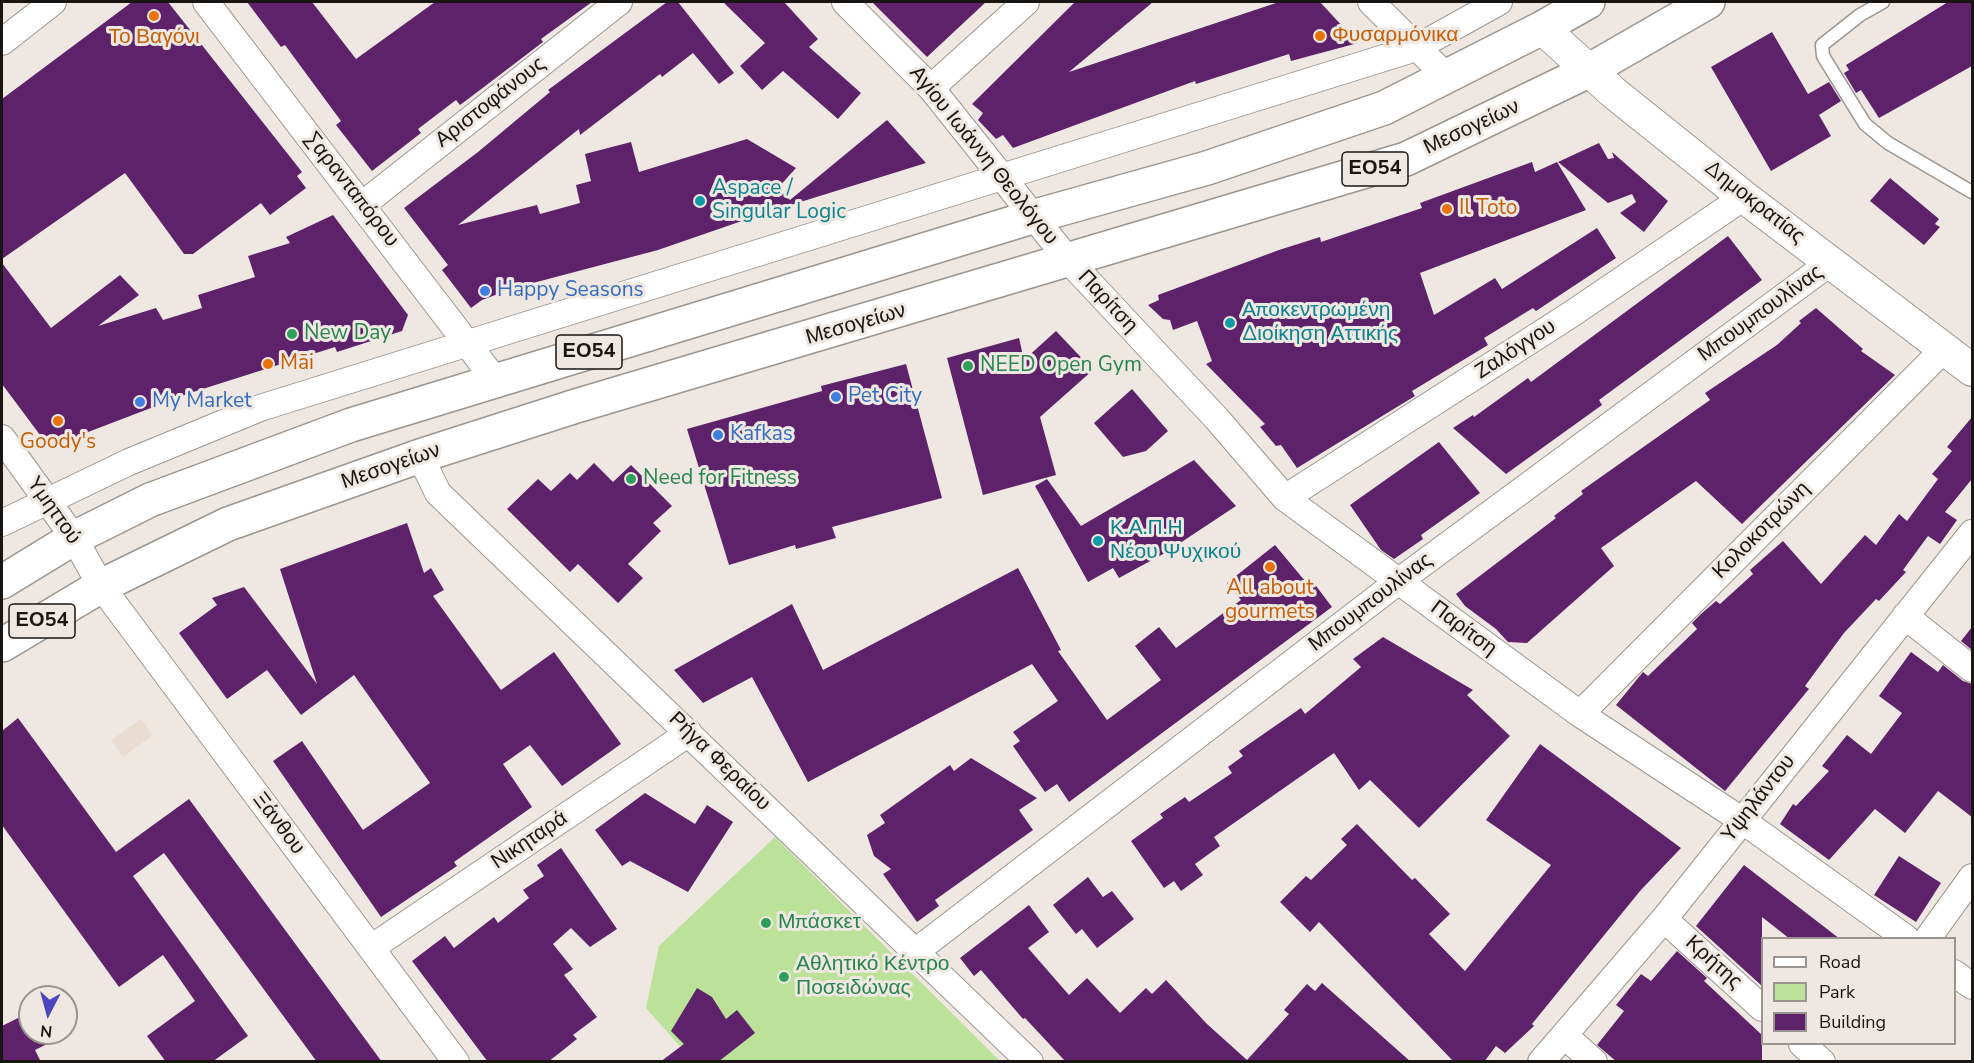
<!DOCTYPE html>
<meta charset="utf-8">
<style>
body{margin:0}
#map{position:relative;width:1974px;height:1063px;overflow:hidden;background:#efe8e2;font-family:"Nunito Sans",sans-serif}
canvas{display:block}
.frame{position:absolute;inset:0;border:3px solid #181513;pointer-events:none}
.legend{position:absolute;left:1761px;top:937px;width:195px;height:108px;box-sizing:border-box;background:#efe8e2;border:2px solid #99948f;margin:0;padding:8px 10px;list-style:none;font-size:18px;color:#181513}
.legend li{display:flex;align-items:center;gap:12px;height:30px}
.legend b{width:30px;border:2px solid #99948f}
.north{position:absolute;left:18px;top:985px;width:60px;height:60px;box-sizing:border-box;background:#efe8e2;border:2px solid #99948f;border-radius:50%;rotate:186deg;font-size:16px;font-weight:700;line-height:24px;text-align:center;color:#181513}
.north::after{content:'';display:block;margin:auto;width:21px;height:27px;background:#4b46bd;clip-path:polygon(50% 0,100% 100%,50% 72%,0 100%)}
</style>
<div id="map">
<canvas width="1974" height="1063"></canvas>
<div class="frame"></div>
<ul class="legend">
<li><b style="height:8px;background:#fff"></b>Road</li>
<li><b style="height:16px;background:#bce199"></b>Park</li>
<li><b style="height:16px;background:#5d2269"></b>Building</li>
</ul>
<div class="north">N</div>
</div>
<script>
const context = document.querySelector('canvas').getContext('2d');
context.lineJoin = 'round';
function fillPath(path, color) { context.fillStyle = color; context.fill(path, 'evenodd'); }
const poly = rows => new Path2D(rows.map(r => 'M' + r).join(''));
function trace(path, color, width, dash) { context.strokeStyle = color; context.lineWidth = width; context.lineCap = dash ? 'butt' : 'round'; context.setLineDash(dash || []); context.stroke(path); }
function write(font, color, halo, rows, align = 'center') {
  context.font = font + ' "Nunito Sans",sans-serif'; context.lineWidth = 6; context.setLineDash([]); context.textBaseline = 'middle'; context.strokeStyle = halo; context.fillStyle = color; for (const [text, x, y, turn = 0] of rows) {
    context.save(); context.translate(x, y); context.rotate((+turn || 0) * Math.PI / 180); context.textAlign = isNaN(turn) ? turn : align; if (halo) context.strokeText(text, 0, 0); context.fillText(text, 0, 0); context.restore();
  }
}
const built = poly([
 [141,719,153,735,123,757,111,740]
]);
const green = poly([
 [775,837,1000,1061,693,1061,646,1008,659,946]
]);
const building = poly([
 [132,2,168,2,302,172,297,176,306,188,270,215,261,203,193,254,184,254,125,173,2,259,2,99],
 [247,2,312,2,356,59,435,2,592,2,541,39,543,42,480,90,460,105,456,100,418,129,421,133,372,171,336,125,341,121,285,45,281,47],
 [667,2,678,2,734,73,719,84,693,53,662,77,660,74,580,135,579,129,458,225,537,205,540,214,580,203,576,185,591,181,585,154,631,142,639,172,747,139,796,168,778,188,790,200,887,120,926,163,765,213,658,250,514,288,482,300,471,308,442,270,448,265,404,208,478,152,550,92,548,90],
 [723,2,784,2,818,39,809,47,861,93,838,119,783,71,762,90,740,66,765,43],
 [872,2,986,2,927,57],
 [1075,2,1153,2,1069,72,1279,2,1320,2,1358,43,1291,61,1289,54,1196,84,1195,81,1013,148,1003,135,996,139,978,120,983,113,972,104],
 [1948,2,1972,2,1972,66,1879,118,1861,90,1856,93,1844,73,1849,70,1846,65],
 [1772,32,1808,94,1829,82,1841,101,1819,115,1831,136,1771,171,1711,67],
 [1599,143,1608,159,1614,158,1612,152,1668,201,1644,232,1620,213,1636,202,1632,194,1608,203,1558,162],
 [1532,162,1535,172,1557,162,1586,210,1420,273,1434,315,1495,278,1502,289,1597,228,1616,258,1536,311,1533,308,1484,338,1488,345,1412,391,1415,396,1297,468,1281,445,1276,446,1260,427,1265,424,1206,364,1212,361,1197,321,1173,330,1170,320,1163,319,1148,305,1159,300,1158,295,1279,250,1320,237,1321,242,1422,208,1420,203],
 [1890,178,1939,219,1935,224,1940,227,1924,245,1870,201],
 [333,215,408,315,402,331,337,352,335,347,190,393,49,447,2,384,2,263,51,328,120,275,139,295,98,326,156,308,163,320,202,308,198,295,255,277,248,256,290,243,286,237],
 [1728,236,1762,280,1599,400,1602,405,1506,474,1453,428,1473,415,1474,417,1528,378,1531,382],
 [1816,308,1863,349,1861,351,1895,375,1742,524,1696,481,1601,548,1614,566,1527,643,1508,642,1496,629,1465,606,1456,594,1556,518,1554,516,1583,494,1581,491,1710,400,1705,393,1777,345,1801,323,1799,321],
 [1056,331,1093,370,1040,417,1056,475,983,495,947,358,1019,338,1024,360],
 [906,364,942,498,832,527,836,538,796,549,795,545,729,565,687,429,822,391,821,386],
 [1132,389,1168,431,1146,451,1123,457,1094,423],
 [1972,417,1972,479,1945,512,1957,520,1940,544,1928,536,1903,570,1906,572,1879,601,1876,599,1844,633,1805,686,1809,689,1725,791,1616,705,1643,672,1648,676,1697,629,1692,623,1701,614,1716,601,1720,604,1753,574,1750,570,1783,541,1821,584,1865,535,1876,545,1899,514,1907,521,1938,479,1932,474,1952,451,1947,447],
 [1439,442,1480,493,1421,535,1423,539,1394,559,1381,550,1350,505],
 [1194,460,1236,506,1165,553,1119,578,1113,568,1088,582,1035,486,1047,479,1081,526],
 [594,463,613,482,631,465,672,506,653,523,661,531,628,564,643,578,618,603,578,564,570,572,507,509,538,479,551,491,570,473,577,480],
 [407,523,424,573,431,568,444,590,433,596,501,690,554,652,621,744,562,786,530,745,503,764,532,807,454,862,457,866,381,917,273,761,302,741,363,830,430,783,354,675,301,715,267,670,227,699,179,633,217,605,212,598,244,587,317,684,280,569],
 [1275,545,1305,581,1310,578,1332,607,1069,802,1057,784,1045,792,1013,746,1020,741,1013,732,1058,701,1032,664,808,782,752,677,703,703,674,670,792,604,823,670,1018,568,1061,650,1058,651,1107,720,1161,680,1135,646,1159,627,1176,648,1241,600,1227,583],
 [1972,627,1972,650,1961,641],
 [1383,637,1473,690,1467,695,1510,736,1419,828,1370,780,1359,790,1334,753,1214,837,1220,846,1195,864,1203,875,1181,891,1174,881,1164,888,1131,841,1163,818,1160,814,1185,797,1189,802,1232,773,1228,767,1243,756,1239,751,1301,708,1305,714,1361,667,1353,659],
 [1911,652,1938,672,1943,665,1963,681,1972,684,1972,817,1938,791,1905,833,1875,809,1829,860,1780,824,1793,804,1796,806,1829,771,1822,766,1847,735,1871,754,1902,713,1879,696],
 [18,718,116,852,189,799,382,1062,317,1062,164,853,133,876,248,1036,212,1062,166,1062,147,1036,195,1001,163,955,119,987,2,825,2,731],
 [1540,744,1681,848,1640,891,1532,1024,1534,1026,1505,1053,1496,1046,1484,1062,1454,1062,1319,922,1310,932,1280,902,1306,876,1311,880,1347,845,1341,839,1357,824,1412,880,1415,878,1450,914,1429,934,1465,971,1551,865,1486,820],
 [971,758,1037,798,1019,810,1033,830,935,900,939,906,917,922,883,874,891,869,874,856,867,835,885,823,880,815,950,765,954,771],
 [645,793,695,824,707,805,733,822,688,892,630,861,622,866,595,830],
 [561,848,617,929,590,947,571,928,553,944,573,969,564,975,597,1017,573,1035,577,1039,548,1062,488,1062,412,961,445,936,454,948,494,917,498,923,529,898,523,890,544,876,537,865],
 [1899,856,1941,883,1916,922,1874,895],
 [1744,865,1840,939,1790,939,1762,917,1762,986,1696,926],
 [1088,877,1103,897,1112,891,1134,919,1097,948,1082,929,1076,934,1053,905],
 [1029,905,1049,932,1028,948,1069,995,1087,978,1120,1013,1146,988,1152,994,1166,980,1207,1024,1247,1060,1289,1014,1284,1010,1307,984,1315,991,1322,983,1411,1062,1066,1062,1025,1018,1023,1019,981,970,974,976,960,958],
 [1677,951,1707,978,1704,981,1762,1035,1762,1062,1617,1062,1597,1045,1624,1011,1616,1005,1641,974,1651,981],
 [697,988,712,997,726,1019,737,1010,755,1033,718,1062,660,1062,684,1044,671,1031],
 [30,1012,30,1033,69,1033,35,1050,41,1062,2,1062,2,1026]
]);
const service = poly([
 [1883,2,1860,15,1822,45,1823,56,1865,124,1888,143,1972,192]
]);
const minor = poly([
 [206,2,495,380],
 [845,2,931,88,1069,261,1217,419,1285,498,1580,714,1743,821,1906,938],
 [1371,2,1447,77],
 [2,42,53,2],
 [931,88,1026,2],
 [362,205,619,2],
 [2,438,74,538,101,586,456,1062],
 [420,456,438,493,1030,1062],
 [1285,498,1570,315,1744,197],
 [2,523,129,462,260,408,1416,48,1499,2],
 [1905,616,1972,669],
 [1580,714,1945,348],
 [1664,919,1762,1008],
 [1928,938,1972,877],
 [371,948,689,733],
 [915,952,1399,581,1831,262],
 [1954,973,1972,986],
 [1564,1035,1594,1062],
 [1802,1044,1822,1062],
 [1541,1062,1664,919,1972,533]
]);
const tertiary = poly([
 [1542,28,1614,93,1744,197,1972,370]
]);
const primary = poly([
 [2,582,74,538,150,500,351,425,1032,217,1207,168,1384,108,1542,28,1588,2],
 [2,645,101,586,228,524,420,456,576,406,1406,159,1588,71,1708,2]
]);
const markers = [
 [154,16,6,"#e8710a"],
 [1320,36,6,"#e8710a"],
 [700,201,6,"#0f9aa8"],
 [1447,209,6,"#e8710a"],
 [485,291,6,"#3f7fe0"],
 [1230,323,6,"#0f9aa8"],
 [292,334,6,"#2e9e5b"],
 [268,364,6,"#e8710a"],
 [968,366,6,"#2e9e5b"],
 [836,397,6,"#3f7fe0"],
 [140,402,6,"#3f7fe0"],
 [58,421,6,"#e8710a"],
 [718,435,6,"#3f7fe0"],
 [631,479,6,"#2e9e5b"],
 [1098,541,6,"#0f9aa8"],
 [1270,567,6,"#e8710a"],
 [766,923,6,"#2e9e5b"],
 [784,977,6,"#2e9e5b"]
];
const shields = [
 [1375,169,66],
 [589,352,66],
 [42,621,66]
];
const shieldNames = [
 ["ΕΟ54",1375,169],
 ["ΕΟ54",589,352],
 ["ΕΟ54",42,621]
];
const foodNames = [
 ["Φυσαρμόνικα",1332,36],
 ["Το Βαγόνι",154,38,"center"],
 ["Il Toto",1459,209],
 ["Māi",280,364],
 ["Goody's",58,443,"center"],
 ["All about",1270,589,"center"],
 ["gourmets",1270,613,"center"]
];
const streetNames = [
 ["Αριστοφάνους",491,103,-38],
 ["Μεσογείων",1472,128,-25],
 ["Αγίου Ιωάννη Θεολόγου",983,156,51],
 ["Σαρανταπόρου",351,190,52],
 ["Δημοκρατίας",1754,203,38],
 ["Παρίτση",1107,302,47],
 ["Μπουμπουλίνας",1761,314,-36],
 ["Μεσογείων",856,325,-16],
 ["Ζαλόγγου",1516,350,-33],
 ["Μεσογείων",391,467,-19],
 ["Υμηττού",53,511,55],
 ["Κολοκοτρώνη",1762,531,-45],
 ["Μπουμπουλίνας",1371,603,-37],
 ["Παρίτση",1463,629,37],
 ["Ρήγα Φεραίου",719,762,44],
 ["Υψηλάντου",1759,799,-52],
 ["Ξάνθου",278,824,53],
 ["Νικηταρά",530,841,-34],
 ["Κρήτης",1713,963,42]
];
const cultureNames = [
 ["Aspace /",712,189],
 ["Singular Logic",712,213],
 ["Αποκεντρωμένη",1242,311],
 ["Διοίκηση Αττικής",1242,335],
 ["Κ.Α.Π.Η",1110,529],
 ["Νέου Ψυχικού",1110,553]
];
const shopNames = [
 ["Happy Seasons",497,291],
 ["Pet City",848,397],
 ["My Market",152,402],
 ["Kafkas",730,435]
];
const leisureNames = [
 ["New Day",304,334],
 ["NEED Open Gym",980,366],
 ["Need for Fitness",643,479],
 ["Μπάσκετ",778,923],
 ["Αθλητικό Κέντρο",796,965],
 ["Ποσειδώνας",796,989]
];
fillPath(built, '#e9dcd1');
fillPath(green, '#bce199');
fillPath(building, '#5d2269');
trace(service, '#9b9590', 15);
trace(minor, '#9b9590', 28);
trace(tertiary, '#9b9590', 34);
trace(primary, '#9b9590', 36);
trace(service, '#fff', 12);
trace(minor, '#fff', 26);
trace(tertiary, '#fff', 32);
trace(primary, '#fff', 33);
for (const [x, y, r, color] of markers) { const dot = new Path2D(); dot.arc(x, y, r, 0, 2 * Math.PI); context.fillStyle = color; context.fill(dot); trace(dot, '#efe8e2', 2); }
for (const [x, y, w] of shields) { const box = new Path2D(); box.roundRect(x - w / 2, y - 17, w, 34, 4.5); context.fillStyle = '#efe8e2'; context.fill(box); trace(box, '#181513', 1.5); }
write('bold 20px', '#181513', null, shieldNames);
write('21px', '#c56008', '#efe8e2', foodNames, 'left');
write('21px', '#181513', '#efe8e2', streetNames);
write('21px', '#0d838f', '#efe8e2', cultureNames, 'left');
write('21px', '#366cbe', '#efe8e2', shopNames, 'left');
write('21px', '#27864d', '#efe8e2', leisureNames, 'left');
</script>
